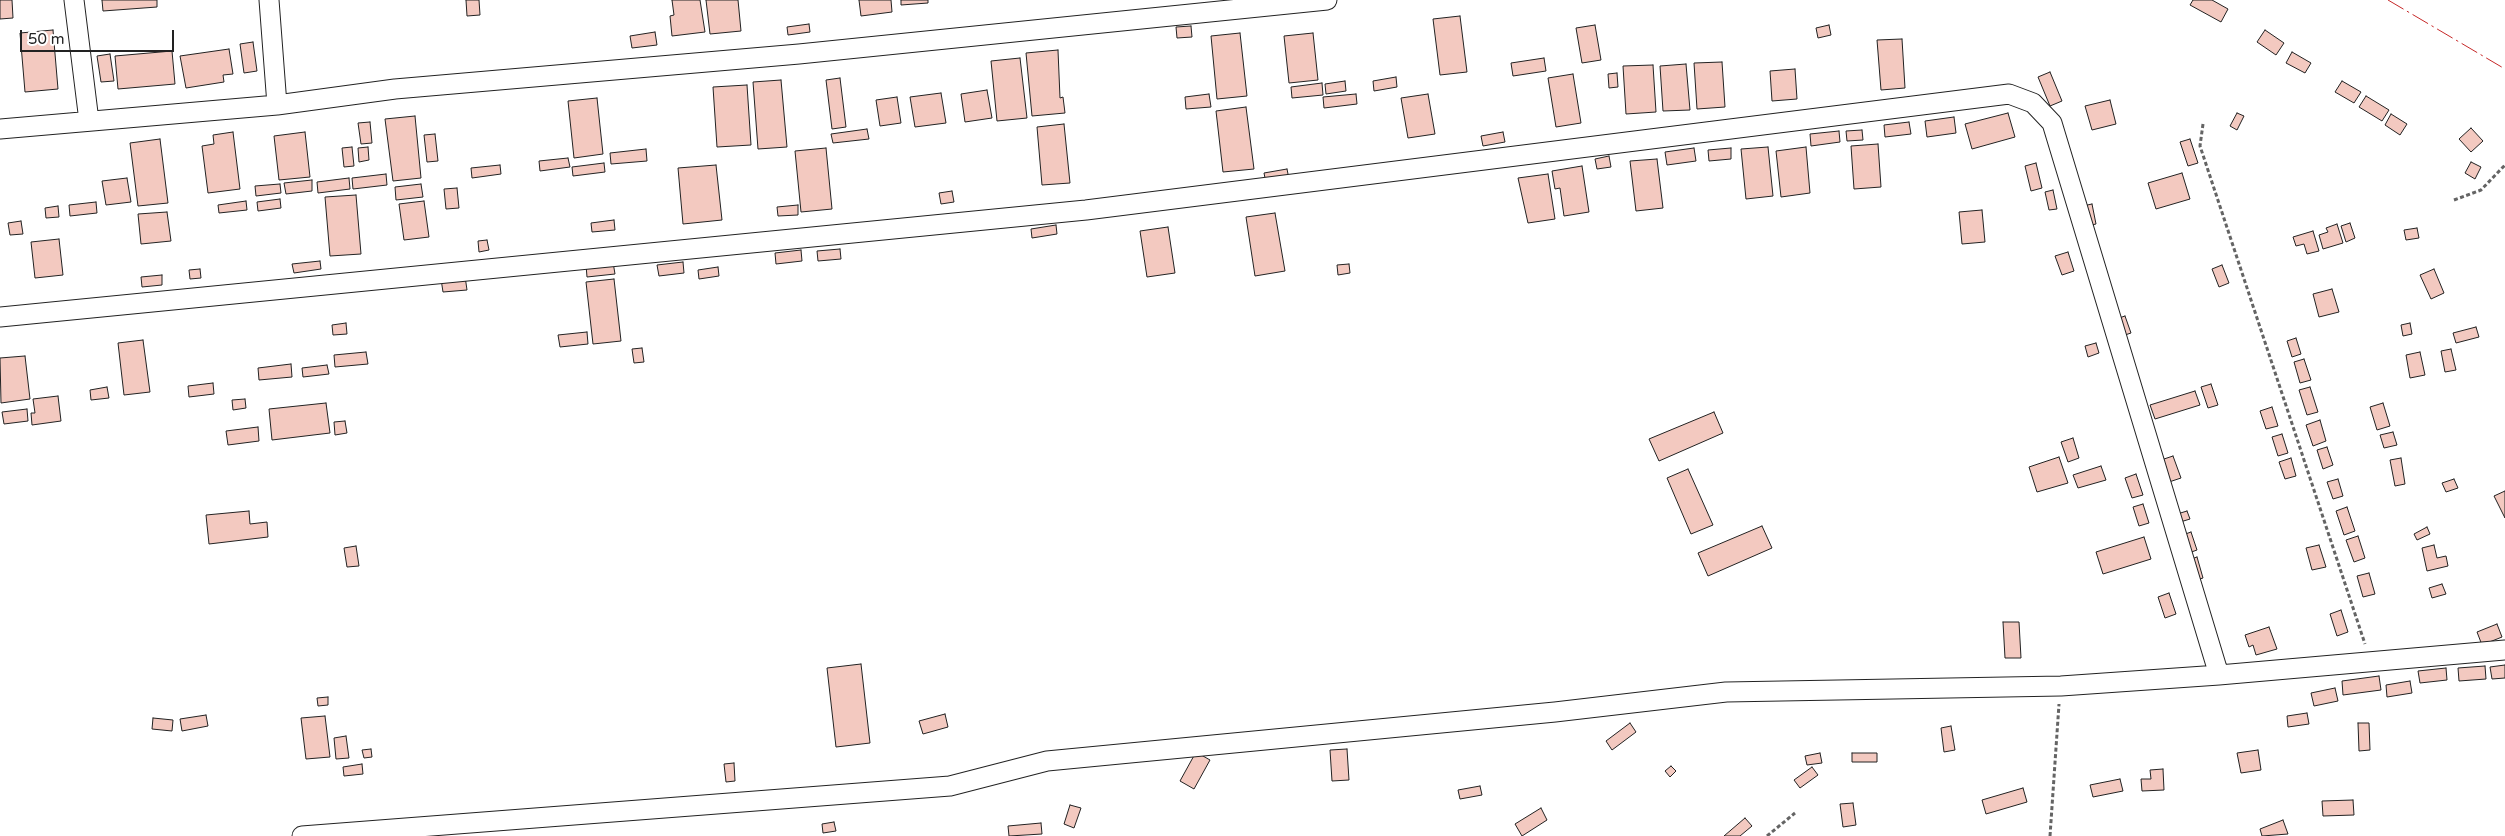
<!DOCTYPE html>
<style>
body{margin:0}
#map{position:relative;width:2505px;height:836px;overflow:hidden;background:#fff;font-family:"Varela Round",sans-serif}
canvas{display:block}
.scale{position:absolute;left:20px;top:30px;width:154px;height:22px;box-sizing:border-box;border:2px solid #222;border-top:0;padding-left:6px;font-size:15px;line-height:18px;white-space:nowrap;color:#222;-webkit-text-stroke:4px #fff;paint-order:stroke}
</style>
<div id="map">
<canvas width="2505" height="836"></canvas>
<div class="scale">50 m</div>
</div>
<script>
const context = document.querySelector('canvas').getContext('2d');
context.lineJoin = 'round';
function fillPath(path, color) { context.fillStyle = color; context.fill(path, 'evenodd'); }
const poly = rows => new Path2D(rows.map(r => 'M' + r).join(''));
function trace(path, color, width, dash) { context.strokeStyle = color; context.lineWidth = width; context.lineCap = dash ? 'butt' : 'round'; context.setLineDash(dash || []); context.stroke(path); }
const building = poly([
 [0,0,12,0,13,18,0,19,0,0],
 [102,0,157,0,157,7,103,11,102,0],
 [466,0,479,0,480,15,467,16,466,0],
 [672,0,700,0,705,32,672,36,670,16,674,15,672,0],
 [706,0,738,0,741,31,710,34,706,0],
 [859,0,891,0,892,12,861,16,859,0],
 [901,0,928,0,928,3,901,5,901,0],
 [2193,0,2212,0,2228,9,2221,22,2190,5,2193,0],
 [1460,16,1467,72,1440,75,1433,19,1460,16],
 [809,24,810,32,788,35,787,27,809,24],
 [1595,25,1601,60,1582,63,1576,28,1595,25],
 [1829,25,1831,35,1818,38,1816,28,1829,25],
 [1191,26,1192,37,1177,38,1176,27,1191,26],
 [53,30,58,89,25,92,20,33,53,30],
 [2265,30,2284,43,2276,55,2257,42,2265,30],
 [655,32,657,45,632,48,630,36,655,32],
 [1240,33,1247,96,1217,99,1211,36,1240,33],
 [1313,33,1318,80,1289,83,1284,36,1313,33],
 [1902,39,1905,88,1881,90,1877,40,1902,39],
 [253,42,257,71,244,73,240,44,253,42],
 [229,49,233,74,223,75,224,82,186,88,180,56,229,49],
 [1058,50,1060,98,1063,97,1065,113,1032,116,1026,53,1058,50],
 [172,51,175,84,118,89,115,56,172,51],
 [2292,52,2311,63,2305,73,2286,63,2292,52],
 [110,54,114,81,101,82,97,56,110,54],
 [1020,58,1027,118,997,121,991,61,1020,58],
 [1544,58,1546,71,1513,76,1511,63,1544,58],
 [1722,62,1725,107,1697,109,1694,63,1722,62],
 [1686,64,1690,110,1663,111,1660,66,1686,64],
 [1653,65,1656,112,1626,114,1623,66,1653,65],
 [1795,69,1797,99,1772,101,1770,71,1795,69],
 [2050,72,2062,101,2050,106,2038,77,2050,72],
 [1617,73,1618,87,1609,88,1608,74,1617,73],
 [1573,74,1581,123,1556,127,1548,78,1573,74],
 [1396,77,1397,87,1374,91,1373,81,1396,77],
 [840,78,846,127,832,129,826,80,840,78],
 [781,80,787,147,758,149,753,82,781,80],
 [1345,81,1346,91,1326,94,1325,84,1345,81],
 [2342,81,2361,92,2354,103,2335,92,2342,81],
 [1322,83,1323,95,1292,98,1291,87,1322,83],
 [747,85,751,145,717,147,713,87,747,85],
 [987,90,992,118,965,122,961,94,987,90],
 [941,93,946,123,915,127,910,97,941,93],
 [1209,94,1211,107,1186,109,1185,97,1209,94],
 [1356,94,1357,104,1324,108,1323,97,1356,94],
 [1428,94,1435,134,1408,138,1401,98,1428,94],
 [2366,96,2389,110,2382,121,2359,107,2366,96],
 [897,97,901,123,880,126,876,100,897,97],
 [597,98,603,154,574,158,568,101,597,98],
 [2110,100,2116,124,2092,130,2085,106,2110,100],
 [1246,107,1254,169,1223,172,1216,111,1246,107],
 [2008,113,2015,137,1972,149,1965,124,2008,113],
 [2237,113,2244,116,2237,130,2230,126,2237,113],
 [2391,114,2407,124,2400,135,2385,125,2391,114],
 [415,116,421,178,393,181,385,119,415,116],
 [1954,117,1956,133,1927,137,1925,121,1954,117],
 [370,122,372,143,361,144,358,123,370,122],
 [1909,122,1911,134,1885,137,1884,125,1909,122],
 [1064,124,1070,183,1042,185,1037,127,1064,124],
 [2471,128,2483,141,2471,152,2459,139,2471,128],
 [867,129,869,139,833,143,831,134,867,129],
 [1862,130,1863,140,1847,141,1846,131,1862,130],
 [1839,131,1840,142,1811,146,1810,134,1839,131],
 [233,132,240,189,208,193,202,146,214,144,213,135,233,132],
 [305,132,310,177,279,180,274,136,305,132],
 [1503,132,1505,142,1483,146,1481,136,1503,132],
 [435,134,438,161,427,162,424,135,435,134],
 [160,139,168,203,138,206,130,143,160,139],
 [2190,139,2198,163,2188,166,2180,142,2190,139],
 [1878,144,1881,187,1854,189,1851,146,1878,144],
 [352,147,354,166,344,167,342,148,352,147],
 [368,147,369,160,359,162,358,148,368,147],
 [1768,147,1773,196,1746,199,1741,149,1768,147],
 [1806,147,1810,193,1781,197,1776,151,1806,147],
 [826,148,832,209,801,212,795,151,826,148],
 [1694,148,1696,161,1667,165,1665,152,1694,148],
 [1731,148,1731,159,1709,161,1708,150,1731,148],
 [646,149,647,161,611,164,610,153,646,149],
 [1609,156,1611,167,1597,169,1595,159,1609,156],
 [568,158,570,167,540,171,539,161,568,158],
 [1657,159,1663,208,1636,211,1630,161,1657,159],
 [2471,162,2481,167,2475,179,2465,173,2471,162],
 [604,163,605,172,573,176,572,167,604,163],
 [2036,163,2042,188,2031,191,2025,166,2036,163],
 [500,165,501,174,472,178,471,168,500,165],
 [716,165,722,220,683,224,678,168,716,165],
 [1582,166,1589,212,1564,216,1560,188,1555,189,1552,171,1582,166],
 [1287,169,1289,179,1266,183,1264,173,1287,169],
 [2182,173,2190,199,2156,209,2148,183,2182,173],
 [386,174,387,185,353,189,352,178,386,174],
 [1548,174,1555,219,1528,223,1518,178,1548,174],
 [127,178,131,202,106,205,102,181,127,178],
 [349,178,350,189,318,193,317,182,349,178],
 [312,180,312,191,286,194,284,183,312,180],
 [280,184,281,193,256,196,255,186,280,184],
 [421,184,423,197,396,200,395,187,421,184],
 [457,188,459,208,446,209,444,189,457,188],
 [2053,190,2057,209,2049,210,2045,192,2053,190],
 [952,191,954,202,941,204,939,193,952,191],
 [356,195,361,254,330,256,325,197,356,195],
 [280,199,281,208,258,211,257,202,280,199],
 [246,201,247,210,219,213,218,205,246,201],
 [424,201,429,237,404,240,399,204,424,201],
 [96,202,97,213,70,216,69,205,96,202],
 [2092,204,2096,224,2087,226,2083,206,2092,204],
 [798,205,798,215,778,216,777,207,798,205],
 [58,206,59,217,46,218,45,208,58,206],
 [1982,210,1985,242,1962,244,1959,212,1982,210],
 [167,212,171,241,141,244,138,214,167,212],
 [1275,213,1285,271,1255,276,1246,217,1275,213],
 [614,220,615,230,592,232,591,223,614,220],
 [21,221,23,234,10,235,8,223,21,221],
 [2350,223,2355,238,2346,242,2341,226,2350,223],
 [2337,224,2343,243,2323,249,2319,235,2328,232,2326,228,2337,224],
 [1056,225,1057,234,1032,238,1031,229,1056,225],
 [1168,227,1175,273,1147,277,1140,231,1168,227],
 [2417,228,2419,238,2406,240,2404,230,2417,228],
 [2313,231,2319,251,2307,254,2304,244,2296,246,2293,237,2313,231],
 [59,239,63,275,35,278,31,242,59,239],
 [487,240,489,250,479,252,478,241,487,240],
 [840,249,841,259,818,261,817,251,840,249],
 [801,250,802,261,776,264,775,253,801,250],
 [2068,252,2074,271,2062,275,2055,256,2068,252],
 [320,261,321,269,294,273,292,264,320,261],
 [613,262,615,274,587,277,586,265,613,262],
 [683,262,684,273,659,276,657,265,683,262],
 [1349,264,1350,273,1338,275,1337,265,1349,264],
 [2222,265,2229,283,2219,287,2212,269,2222,265],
 [718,267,719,276,699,279,698,270,718,267],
 [200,269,201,278,190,279,189,270,200,269],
 [2434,269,2444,293,2431,299,2420,275,2434,269],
 [162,275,162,285,142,287,141,277,162,275],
 [465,276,467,290,443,292,441,279,465,276],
 [614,279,621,341,593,344,586,282,614,279],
 [2332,289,2339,312,2319,317,2313,294,2332,289],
 [2125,316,2131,333,2122,336,2116,319,2125,316],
 [346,323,347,334,333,335,332,325,346,323],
 [2410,323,2412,334,2403,336,2401,325,2410,323],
 [2476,327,2479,337,2456,343,2453,333,2476,327],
 [587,332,588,344,560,347,558,335,587,332],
 [2296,338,2301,354,2292,357,2287,341,2296,338],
 [143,340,150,392,124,395,118,343,143,340],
 [2096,343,2099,353,2088,357,2085,346,2096,343],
 [642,348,644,362,634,363,632,349,642,348],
 [2451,349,2456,370,2445,372,2441,351,2451,349],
 [366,352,368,364,335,367,334,355,366,352],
 [2420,352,2425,375,2410,378,2406,355,2420,352],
 [25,356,30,399,1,403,0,358,25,356],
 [2304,359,2311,380,2300,383,2294,362,2304,359],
 [291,364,292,377,259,380,258,368,291,364],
 [327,365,329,374,303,377,302,368,327,365],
 [213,383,214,394,189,397,188,386,213,383],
 [2211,384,2218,405,2208,408,2201,387,2211,384],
 [107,387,109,398,91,400,90,390,107,387],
 [2310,387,2318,412,2307,415,2299,390,2310,387],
 [2195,391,2200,405,2155,419,2150,405,2195,391],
 [58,396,61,421,32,425,31,413,35,413,33,399,58,396],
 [245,399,246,408,233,410,232,400,245,399],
 [326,403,330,433,272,440,269,409,326,403],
 [2383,403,2390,426,2377,430,2370,407,2383,403],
 [2272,407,2278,426,2266,429,2260,411,2272,407],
 [27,409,28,421,4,424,2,412,27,409],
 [1714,412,1723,433,1659,461,1649,439,1714,412],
 [2320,420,2326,441,2313,446,2306,425,2320,420],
 [345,421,347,433,335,435,334,422,345,421],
 [258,427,259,441,228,445,226,431,258,427],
 [2393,432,2397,445,2384,448,2380,435,2393,432],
 [2282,434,2288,453,2278,456,2272,437,2282,434],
 [2073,438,2079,458,2068,462,2061,442,2073,438],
 [2327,447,2333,465,2323,469,2317,450,2327,447],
 [2173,456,2181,478,2166,483,2158,461,2173,456],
 [2059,457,2068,483,2037,492,2029,467,2059,457],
 [2291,458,2296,476,2285,479,2279,462,2291,458],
 [2401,458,2405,484,2395,486,2390,460,2401,458],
 [2101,466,2106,480,2078,488,2073,475,2101,466],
 [1688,469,1713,525,1691,534,1667,478,1688,469],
 [2136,474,2143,495,2132,498,2125,478,2136,474],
 [2338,479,2343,496,2333,499,2327,482,2338,479],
 [2454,479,2458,488,2446,492,2442,483,2454,479],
 [2505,491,2505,518,2494,496,2505,491],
 [2143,504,2149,523,2139,526,2133,507,2143,504],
 [2347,507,2355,531,2344,535,2336,511,2347,507],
 [249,511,250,524,267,522,268,537,209,544,206,515,249,511],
 [2187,511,2190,519,2177,523,2174,515,2187,511],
 [1762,526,1772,548,1708,576,1698,553,1762,526],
 [2427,527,2430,534,2417,540,2414,534,2427,527],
 [2191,532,2197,550,2186,554,2180,536,2191,532],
 [2358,536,2365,558,2354,562,2346,540,2358,536],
 [2144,537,2151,559,2103,574,2096,552,2144,537],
 [2319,545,2326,567,2312,570,2306,548,2319,545],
 [2434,545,2437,558,2446,556,2448,566,2427,571,2422,548,2434,545],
 [356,546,359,566,347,567,344,548,356,546],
 [2197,557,2203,578,2193,581,2186,561,2197,557],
 [2369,573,2375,594,2363,597,2357,576,2369,573],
 [2442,584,2446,594,2432,598,2429,588,2442,584],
 [2169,593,2176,614,2165,618,2158,597,2169,593],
 [2341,610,2348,632,2337,636,2330,614,2341,610],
 [2003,622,2019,622,2021,658,2005,658,2003,622],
 [2497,624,2502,637,2482,645,2477,632,2497,624],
 [2269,627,2277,649,2256,655,2253,645,2249,647,2245,635,2269,627],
 [861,664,870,743,836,747,827,668,861,664],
 [2505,665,2505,678,2492,679,2490,667,2505,665],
 [2485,666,2486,679,2459,681,2458,668,2485,666],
 [2446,668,2447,680,2420,683,2418,671,2446,668],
 [2379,676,2381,690,2343,695,2342,681,2379,676],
 [2410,681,2412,693,2387,697,2386,685,2410,681],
 [2335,688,2338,701,2314,706,2311,693,2335,688],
 [328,697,328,705,318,706,317,698,328,697],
 [2307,713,2309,724,2288,727,2287,716,2307,713],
 [945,714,948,727,923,734,919,721,945,714],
 [206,715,208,726,182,731,180,719,206,715],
 [325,716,330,757,306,759,301,718,325,716],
 [153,718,173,720,172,731,152,729,153,718],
 [1630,723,1636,732,1612,750,1606,741,1630,723],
 [2358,723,2369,723,2370,750,2359,751,2358,723],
 [1951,726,1955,750,1944,752,1941,728,1951,726],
 [346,736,349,758,336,759,334,738,346,736],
 [371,749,372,757,364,758,362,750,371,749],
 [1347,749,1349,780,1332,781,1330,750,1347,749],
 [2258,750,2261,770,2241,773,2237,753,2258,750],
 [1196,752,1210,760,1194,789,1180,781,1196,752],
 [1820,753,1822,763,1807,765,1805,756,1820,753],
 [1852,753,1877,753,1877,762,1852,762,1852,753],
 [734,763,735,781,726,782,724,764,734,763],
 [362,764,363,774,344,776,343,767,362,764],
 [1671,766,1676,771,1670,777,1665,771,1671,766],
 [1812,767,1818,775,1800,788,1794,780,1812,767],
 [2163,769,2164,790,2142,791,2141,779,2151,779,2150,770,2163,769],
 [2120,779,2123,791,2093,797,2090,785,2120,779],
 [1480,786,1482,795,1460,799,1458,790,1480,786],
 [2023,788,2027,802,1986,814,1982,800,2023,788],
 [2353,800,2354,815,2323,816,2322,801,2353,800],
 [1853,803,1856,825,1843,827,1840,804,1853,803],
 [1070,805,1081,808,1074,828,1064,824,1070,805],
 [1541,808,1547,820,1522,836,1515,824,1541,808],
 [1745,818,1752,826,1740,836,1724,836,1745,818],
 [2283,820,2288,834,2262,836,2260,829,2283,820],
 [834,822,836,831,823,833,822,824,834,822],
 [1041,823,1042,834,1009,836,1008,826,1041,823]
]);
const path = poly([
 [2203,124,2200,146,2365,644],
 [2454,200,2481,190,2505,165],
 [1767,836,1795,813],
 [2050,836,2059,704]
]);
const street = poly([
 [74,0,89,121],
 [269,0,277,105],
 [0,129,277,105,395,89,799,54,1327,0],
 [0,317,1086,210,2009,94,2033,103,2052,123,2219,675],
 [302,836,950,786,1047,761,1555,712,1726,692,2061,686,2219,675,2505,650]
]);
const power = poly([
 [2388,0,2505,69]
]);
fillPath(building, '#f3c9c0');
trace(building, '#222', 1);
trace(street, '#222', 21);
trace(path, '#646464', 3, [4, 2.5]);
trace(street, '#fff', 19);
trace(power, '#c62828', 1, [18, 4, 2.5, 4]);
</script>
